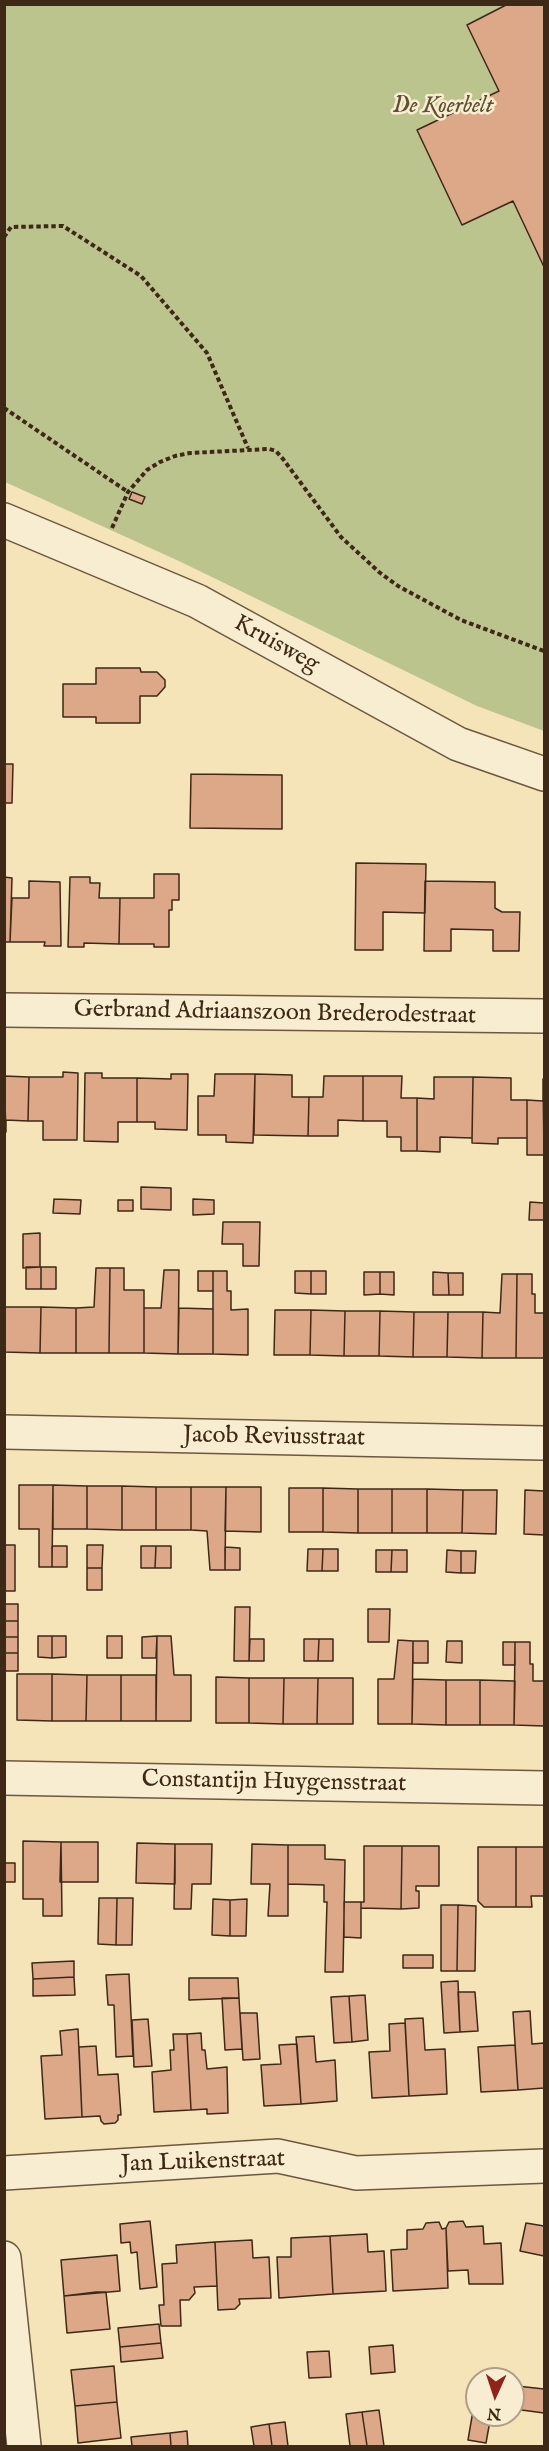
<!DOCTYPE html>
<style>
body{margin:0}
#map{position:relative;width:549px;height:2451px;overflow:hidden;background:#f4e4b7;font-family:"IM FELL English",serif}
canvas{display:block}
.frame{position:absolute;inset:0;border:6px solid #3e2917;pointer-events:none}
.north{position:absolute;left:465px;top:2367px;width:60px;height:60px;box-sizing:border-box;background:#f8edd0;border:2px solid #ae9f86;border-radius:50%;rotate:183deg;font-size:16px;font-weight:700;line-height:24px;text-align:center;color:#3e2917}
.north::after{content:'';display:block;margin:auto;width:21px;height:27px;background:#8f2418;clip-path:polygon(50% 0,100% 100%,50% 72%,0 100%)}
</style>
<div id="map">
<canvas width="549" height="2451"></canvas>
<div class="frame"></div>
<div class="north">N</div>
</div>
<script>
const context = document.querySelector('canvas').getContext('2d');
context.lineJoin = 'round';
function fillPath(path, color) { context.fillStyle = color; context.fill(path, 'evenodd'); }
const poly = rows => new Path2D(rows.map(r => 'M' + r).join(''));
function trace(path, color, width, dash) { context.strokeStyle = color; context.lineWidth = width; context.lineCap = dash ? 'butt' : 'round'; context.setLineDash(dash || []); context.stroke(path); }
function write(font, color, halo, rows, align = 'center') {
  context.font = font + ' "IM FELL English",serif'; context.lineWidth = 5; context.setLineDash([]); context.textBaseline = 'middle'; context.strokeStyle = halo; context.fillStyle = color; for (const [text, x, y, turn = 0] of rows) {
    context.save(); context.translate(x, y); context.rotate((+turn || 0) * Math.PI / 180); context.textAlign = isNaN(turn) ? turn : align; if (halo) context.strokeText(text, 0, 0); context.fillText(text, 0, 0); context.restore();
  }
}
const green = poly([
 [5,5,544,5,544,731,477,706,181,562,5,482]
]);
const building = poly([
 [508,4,544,4,544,267,513,201,462,225,417,130,499,91,467,25,508,4],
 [132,492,145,497,142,504,129,499,132,492],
 [96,668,140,668,141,672,157,672,165,680,165,687,157,696,140,696,140,723,96,723,96,717,63,717,63,684,96,684,96,668],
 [4,764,13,764,12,803,4,803,4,764],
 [191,774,282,775,282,829,190,828,191,774],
 [356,863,426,864,425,913,383,912,383,950,355,950,356,863],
 [154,874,179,874,179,900,172,900,172,910,169,910,169,947,154,947,154,944,119,944,120,898,154,898,154,874],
 [4,877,12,878,10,942,4,942,4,877],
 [70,877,90,877,90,883,100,883,99,898,120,898,119,944,84,943,84,947,68,947,70,877],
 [29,881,60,882,61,946,44,946,45,942,10,942,12,898,29,898,29,881],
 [425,881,495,882,495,908,502,912,520,912,519,951,493,951,493,930,451,929,451,951,424,951,425,881],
 [63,1072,78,1073,77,1140,43,1140,43,1121,28,1121,29,1077,63,1077,63,1072],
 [85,1073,102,1073,102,1078,137,1078,137,1122,118,1122,118,1142,84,1141,85,1073],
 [171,1074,188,1074,187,1130,155,1129,155,1122,137,1122,137,1078,171,1079,171,1074],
 [215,1074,255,1074,253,1143,226,1142,226,1135,198,1135,198,1096,214,1096,215,1074],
 [255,1074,292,1075,292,1097,309,1097,308,1136,254,1135,255,1074],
 [4,1076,29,1077,28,1121,6,1120,6,1132,4,1076],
 [324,1076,363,1076,363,1121,338,1120,338,1136,308,1136,309,1097,323,1097,324,1076],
 [363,1076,402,1076,401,1098,417,1098,417,1151,401,1151,401,1137,387,1137,387,1121,363,1121,363,1076],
 [434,1077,473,1077,472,1138,440,1137,440,1152,417,1151,417,1098,434,1099,434,1077],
 [473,1077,511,1078,511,1100,527,1100,527,1138,498,1138,498,1144,472,1143,473,1077],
 [543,1079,544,1155,527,1155,527,1100,543,1101,543,1079],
 [141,1187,171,1188,171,1210,141,1209,141,1187],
 [54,1199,81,1200,80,1214,53,1213,54,1199],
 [193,1199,214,1200,214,1214,193,1215,193,1199],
 [118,1200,133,1200,133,1211,118,1211,118,1200],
 [530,1202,544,1203,544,1220,529,1220,530,1202],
 [223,1222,260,1222,259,1266,243,1266,243,1244,222,1244,223,1222],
 [40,1233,40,1267,23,1268,23,1234,40,1233],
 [26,1267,41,1267,41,1289,26,1289,26,1267],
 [41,1267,56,1267,56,1289,41,1289,41,1267],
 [96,1268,110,1268,109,1353,76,1353,76,1308,94,1307,96,1268],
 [110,1268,124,1268,124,1290,144,1290,144,1353,109,1353,110,1268],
 [164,1270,179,1270,178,1354,144,1353,144,1308,161,1308,164,1270],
 [198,1271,213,1271,213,1291,198,1291,198,1271],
 [213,1271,227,1271,227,1291,231,1291,231,1310,248,1309,248,1355,213,1354,213,1271],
 [295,1271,311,1271,311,1294,295,1293,295,1271],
 [311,1271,326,1271,326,1294,311,1294,311,1271],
 [364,1272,380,1272,380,1294,364,1295,364,1272],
 [380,1272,394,1272,394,1295,380,1294,380,1272],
 [433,1272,448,1273,449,1295,433,1295,433,1272],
 [448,1273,463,1273,463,1295,449,1295,448,1273],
 [502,1274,517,1274,516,1358,482,1358,483,1312,500,1313,502,1274],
 [517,1274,532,1274,532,1294,535,1294,535,1313,544,1313,544,1358,516,1358,517,1274],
 [5,1307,41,1307,40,1353,4,1352,5,1307],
 [41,1307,76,1308,76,1353,40,1353,41,1307],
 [179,1308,213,1309,213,1354,178,1354,179,1308],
 [275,1310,311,1310,310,1355,274,1355,275,1310],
 [311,1310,345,1311,344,1356,310,1355,311,1310],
 [345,1311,380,1311,379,1356,344,1356,345,1311],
 [380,1311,414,1312,413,1357,379,1356,380,1311],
 [414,1312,448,1312,447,1357,413,1357,414,1312],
 [448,1312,483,1312,482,1358,447,1357,448,1312],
 [19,1485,53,1485,52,1567,39,1567,39,1529,19,1529,19,1485],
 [53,1485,87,1486,87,1529,53,1529,53,1485],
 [87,1486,122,1486,122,1530,87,1529,87,1486],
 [122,1486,156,1487,156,1530,122,1530,122,1486],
 [156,1487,191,1487,191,1530,156,1530,156,1487],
 [191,1487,226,1487,225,1570,210,1570,207,1531,191,1530,191,1487],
 [226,1487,261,1487,261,1532,225,1531,226,1487],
 [289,1488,323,1488,323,1532,289,1532,289,1488],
 [323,1488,358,1489,358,1533,323,1532,323,1488],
 [358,1489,392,1489,392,1533,358,1533,358,1489],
 [392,1489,427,1489,427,1533,392,1533,392,1489],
 [427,1489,463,1490,462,1533,427,1533,427,1489],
 [463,1490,497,1490,496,1534,462,1533,463,1490],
 [525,1490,544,1491,544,1535,524,1534,525,1490],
 [4,1545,15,1545,15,1591,4,1591,4,1545],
 [87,1545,103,1545,102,1568,87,1568,87,1545],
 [52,1546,67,1546,67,1567,52,1567,52,1546],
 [141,1546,156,1546,155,1568,141,1568,141,1546],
 [156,1546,171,1546,171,1568,155,1568,156,1546],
 [225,1547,240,1548,240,1570,225,1570,225,1547],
 [308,1549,323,1549,322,1571,307,1571,308,1549],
 [323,1549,338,1549,338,1571,322,1571,323,1549],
 [376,1550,392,1550,391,1572,376,1572,376,1550],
 [392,1550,407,1550,407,1572,391,1572,392,1550],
 [447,1550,461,1551,461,1573,446,1572,447,1550],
 [461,1551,476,1551,475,1573,461,1573,461,1551],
 [87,1568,102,1568,102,1590,87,1590,87,1568],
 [4,1604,18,1604,18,1621,4,1621,4,1604],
 [235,1607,250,1607,249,1661,234,1661,235,1607],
 [368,1609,390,1609,389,1642,368,1642,368,1609],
 [4,1621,18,1621,18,1637,4,1637,4,1621],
 [38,1636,52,1636,52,1658,38,1657,38,1636],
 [52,1636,66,1636,66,1657,52,1658,52,1636],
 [107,1636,122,1636,122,1658,107,1658,107,1636],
 [157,1636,171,1636,174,1675,191,1675,191,1721,156,1721,157,1636],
 [157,1636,156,1658,142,1658,142,1637,157,1636],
 [4,1637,18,1637,18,1653,4,1653,4,1637],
 [250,1639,264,1639,264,1661,249,1661,250,1639],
 [304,1639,319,1639,318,1661,304,1661,304,1639],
 [319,1639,333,1639,333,1661,318,1661,319,1639],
 [398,1640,413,1641,412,1724,378,1724,378,1679,394,1679,398,1640],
 [413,1641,428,1641,428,1663,413,1663,413,1641],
 [447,1641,462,1641,462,1663,446,1662,447,1641],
 [503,1642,515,1642,515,1665,503,1665,503,1642],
 [515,1642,530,1642,530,1664,533,1664,533,1681,544,1681,544,1726,514,1725,515,1642],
 [4,1653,18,1653,18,1671,4,1671,4,1653],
 [17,1674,52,1674,52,1721,17,1720,17,1674],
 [52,1674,87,1675,86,1721,52,1721,52,1674],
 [87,1675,121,1675,121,1721,86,1721,87,1675],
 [121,1675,156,1675,156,1721,121,1721,121,1675],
 [216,1677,249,1678,249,1723,216,1723,216,1677],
 [249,1678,284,1678,283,1724,249,1723,249,1678],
 [284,1678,318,1678,317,1724,283,1724,284,1678],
 [318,1678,353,1678,353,1724,317,1724,318,1678],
 [413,1679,446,1680,446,1725,412,1724,413,1679],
 [446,1680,480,1680,480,1725,446,1725,446,1680],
 [480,1680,515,1681,514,1725,480,1725,480,1680],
 [23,1841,61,1842,62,1916,43,1916,43,1899,23,1899,23,1841],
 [61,1842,98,1842,98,1882,60,1882,61,1842],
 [137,1843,175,1844,175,1884,136,1883,137,1843],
 [175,1844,212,1844,211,1884,192,1884,191,1909,174,1909,175,1844],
 [252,1844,288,1845,288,1916,268,1916,270,1884,251,1884,252,1844],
 [288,1845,325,1845,325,1859,345,1860,343,1972,325,1972,327,1902,324,1902,324,1885,288,1884,288,1845],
 [364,1846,402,1846,401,1909,361,1908,361,1902,364,1902,364,1846],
 [402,1846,439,1846,439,1886,416,1886,416,1891,419,1891,419,1908,401,1909,402,1846],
 [478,1847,516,1847,516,1907,484,1907,478,1901,478,1847],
 [516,1847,544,1847,544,1896,531,1896,532,1907,516,1907,516,1847],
 [4,1863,15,1863,15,1882,4,1882,4,1863],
 [99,1898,117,1898,116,1945,98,1944,99,1898],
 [117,1898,133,1898,132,1945,116,1945,117,1898],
 [213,1899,230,1900,230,1936,212,1935,213,1899],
 [247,1899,246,1936,230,1936,230,1900,247,1899],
 [344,1902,361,1902,361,1938,344,1937,344,1902],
 [441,1905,458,1905,457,1971,441,1971,441,1905],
 [458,1905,476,1906,475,1971,457,1971,458,1905],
 [403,1955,433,1955,433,1968,403,1968,403,1955],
 [74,1961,74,1977,33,1979,32,1963,74,1961],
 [129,1974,133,2056,116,2057,114,2005,108,2005,106,1975,129,1974],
 [74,1977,75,1995,33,1996,33,1979,74,1977],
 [189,1978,238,1978,239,1998,189,2000,189,1978],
 [458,1981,460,2032,444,2033,441,1982,458,1981],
 [458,1992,475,1992,478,2031,460,2032,458,1992],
 [365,1995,368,2040,352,2042,349,1996,365,1995],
 [349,1996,352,2042,334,2043,331,1997,349,1996],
 [222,1998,239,1998,242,2049,225,2050,222,1998],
 [530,2011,532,2044,544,2043,544,2088,518,2090,513,2012,530,2011],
 [240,2013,257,2013,260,2059,243,2060,240,2013],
 [423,2018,425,2050,445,2049,447,2094,409,2096,405,2019,423,2018],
 [148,2019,152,2066,134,2067,132,2020,148,2019],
 [405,2023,409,2096,372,2098,369,2052,390,2051,389,2024,405,2023],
 [78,2029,82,2117,45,2119,41,2056,62,2055,60,2031,78,2029],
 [201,2033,202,2050,205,2050,207,2069,227,2067,228,2113,207,2114,207,2109,191,2110,187,2034,201,2033],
 [173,2034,187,2034,191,2110,154,2112,152,2072,171,2070,170,2050,174,2050,173,2034],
 [314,2036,316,2062,335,2060,337,2101,301,2104,296,2037,314,2036],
 [297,2044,301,2104,264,2106,261,2065,281,2064,279,2045,297,2044],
 [515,2045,518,2090,481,2092,478,2047,515,2045],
 [96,2046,98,2075,118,2074,121,2115,118,2115,118,2120,115,2123,104,2124,101,2121,100,2116,82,2117,79,2047,96,2046],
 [150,2221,157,2287,140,2289,137,2252,131,2253,130,2242,121,2243,120,2224,150,2221],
 [463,2221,466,2227,483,2226,484,2244,501,2243,503,2284,469,2284,468,2270,448,2271,446,2228,449,2222,463,2221],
 [439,2222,442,2229,446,2228,448,2288,393,2291,391,2250,407,2249,407,2230,423,2229,426,2223,439,2222],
 [526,2223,544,2226,544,2256,520,2251,526,2223],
 [367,2234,368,2252,384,2251,386,2291,333,2294,330,2236,367,2234],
 [330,2236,333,2294,279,2298,277,2257,291,2257,291,2238,330,2236],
 [252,2240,253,2258,269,2257,271,2298,239,2299,240,2304,235,2309,218,2310,215,2242,252,2240],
 [215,2242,217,2286,194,2287,195,2293,189,2300,180,2300,181,2326,161,2326,159,2305,164,2305,162,2264,177,2263,176,2245,215,2242],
 [117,2255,120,2291,64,2296,61,2260,117,2255],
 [96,2292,106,2292,110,2329,67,2333,64,2296,96,2292],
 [159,2324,161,2343,120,2347,118,2328,159,2324],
 [161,2343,163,2358,121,2362,120,2347,161,2343],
 [393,2345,395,2372,371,2374,369,2347,393,2345],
 [329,2351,331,2377,309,2378,307,2352,329,2351],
 [114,2366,117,2402,75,2406,71,2370,114,2366],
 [517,2386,544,2389,544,2413,514,2409,517,2386],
 [475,2399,477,2415,491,2415,486,2443,468,2440,475,2399],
 [117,2402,121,2438,78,2443,75,2406,117,2402],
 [379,2410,384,2446,367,2446,362,2412,379,2410],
 [362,2412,367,2446,350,2446,346,2414,362,2412],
 [285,2422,288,2446,272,2446,269,2424,285,2422],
 [269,2424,272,2446,254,2446,251,2427,269,2424],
 [187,2431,188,2446,171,2446,170,2433,187,2431],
 [170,2433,171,2446,132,2446,131,2437,170,2433]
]);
const path = poly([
 [4,237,11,227,63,226,141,276,207,353,248,448],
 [4,408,128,492],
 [112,528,128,492,147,470,160,462,175,456,190,453,269,449,276,451,283,459,341,537,379,572,398,586,461,620,544,651]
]);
const minor = poly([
 [4,520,197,601,458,744,544,774],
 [4,1010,544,1016],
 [4,1432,544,1443],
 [4,1778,544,1788],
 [4,2173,278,2156,356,2173,544,2166],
 [4,2258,24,2446]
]);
const parkNames = [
 ["De Koerbelt",443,107]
];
const streetNames = [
 ["Kruisweg",276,645,29],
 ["Gerbrand Adriaanszoon Brederodestraat",275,1014,1],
 ["Jacob Reviusstraat",274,1438,1],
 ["Constantijn Huygensstraat",274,1783,1],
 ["Jan Luikenstraat",203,2163,-2]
];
fillPath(green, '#bcc48e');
fillPath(building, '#dda887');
trace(building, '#3e2917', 1.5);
trace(minor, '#6c583f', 36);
trace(path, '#3e2917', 4, [4.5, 3]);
trace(minor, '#f8edd0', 33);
write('italic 24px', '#5e5035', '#f8edd0', parkNames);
write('24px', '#3e2917', '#f8edd0', streetNames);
</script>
